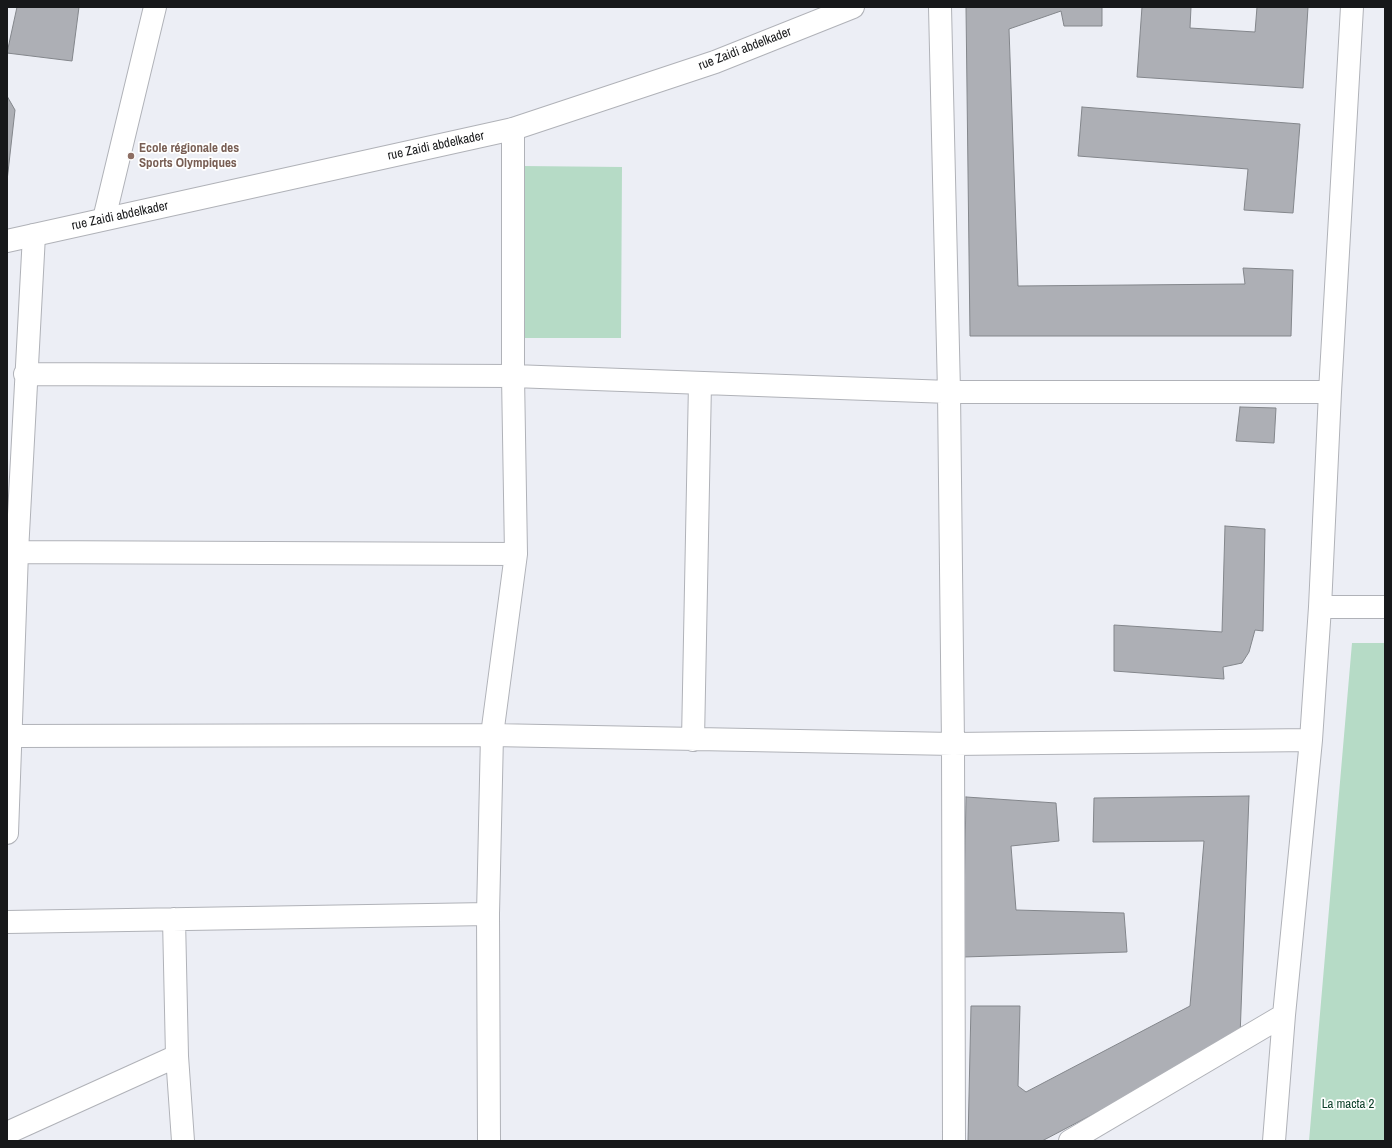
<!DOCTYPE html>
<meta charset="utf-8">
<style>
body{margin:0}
#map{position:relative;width:1392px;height:1148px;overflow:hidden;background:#eceef5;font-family:"Archivo Narrow",sans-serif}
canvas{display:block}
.frame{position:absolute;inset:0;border:8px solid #17181a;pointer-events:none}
</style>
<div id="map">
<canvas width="1392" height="1148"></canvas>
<div class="frame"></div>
</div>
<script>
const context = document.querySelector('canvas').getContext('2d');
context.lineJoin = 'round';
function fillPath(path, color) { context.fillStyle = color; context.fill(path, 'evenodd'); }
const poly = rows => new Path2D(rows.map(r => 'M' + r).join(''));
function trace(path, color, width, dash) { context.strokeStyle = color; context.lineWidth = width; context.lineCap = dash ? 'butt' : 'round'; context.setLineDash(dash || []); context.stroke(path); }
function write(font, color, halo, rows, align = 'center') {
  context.font = font + ' "Archivo Narrow",sans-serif'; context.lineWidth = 3.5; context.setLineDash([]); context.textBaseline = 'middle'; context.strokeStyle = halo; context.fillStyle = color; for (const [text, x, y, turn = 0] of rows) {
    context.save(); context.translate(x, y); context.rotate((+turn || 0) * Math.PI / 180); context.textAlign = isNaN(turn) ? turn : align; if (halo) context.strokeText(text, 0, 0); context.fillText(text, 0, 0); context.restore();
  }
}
const green = poly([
 [523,166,622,167,621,338,521,338],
 [1352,643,1385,643,1385,1141,1309,1141]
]);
const building = poly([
 [17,7,79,7,72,61,7,53,17,7],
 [966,7,1102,7,1102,26,1064,26,1061,11,1009,29,1018,286,1245,284,1243,268,1293,270,1291,336,970,336,966,7],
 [1142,7,1191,7,1190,28,1255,32,1257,7,1308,7,1303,88,1137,77,1142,7],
 [7,96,15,110,7,181,7,96],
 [1082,107,1300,124,1293,213,1244,210,1248,169,1078,156,1082,107],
 [1240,407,1276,408,1274,443,1236,441,1240,407],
 [1225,526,1265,529,1263,631,1255,630,1249,652,1242,663,1223,667,1224,679,1114,671,1114,625,1222,632,1225,526],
 [1249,796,1240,1037,1042,1141,968,1141,971,1006,1020,1006,1018,1086,1026,1092,1190,1006,1204,841,1093,842,1094,798,1249,796],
 [966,797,1056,803,1059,841,1011,846,1016,910,1124,913,1127,952,963,957,966,797]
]);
const minor = poly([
 [940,7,949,392,953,744,954,1141],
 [104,219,155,7],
 [25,374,513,376,949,392,1330,392],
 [17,552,516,554],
 [1320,607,1385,607],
 [11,736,492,735,953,744,1311,740,1320,607,1330,392,1352,7],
 [693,740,700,383],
 [7,833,17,552,34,235],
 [174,919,177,1056,183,1141],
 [7,922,488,914],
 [7,1133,177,1056],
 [489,1141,488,914,492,735,516,554,513,376,513,129],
 [1070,1141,1284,1015,1311,740],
 [1274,1141,1284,1015]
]);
const major = poly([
 [7,241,513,129,715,62,853,7]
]);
const markers = [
 [131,156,4,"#8d6e63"]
];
const streetNames = [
 ["rue Zaidi abdelkader",745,49,-21],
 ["rue Zaidi abdelkader",436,146,-12],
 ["rue Zaidi abdelkader",120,216,-12]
];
const educationNames = [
 ["Ecole régionale des",139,149],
 ["Sports Olympiques",139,164]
];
const parkNames = [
 ["La macta 2",1348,1105]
];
fillPath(green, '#b6dbc6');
fillPath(building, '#adafb5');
trace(building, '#83868b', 1);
trace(minor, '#b0b2b8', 24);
trace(major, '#b0b2b8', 24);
trace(minor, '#fff', 22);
trace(major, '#fff', 22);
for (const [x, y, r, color] of markers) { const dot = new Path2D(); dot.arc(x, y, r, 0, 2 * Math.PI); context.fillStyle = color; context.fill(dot); trace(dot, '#fff', 1.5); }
write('13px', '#17181a', '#fff', streetNames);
write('bold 13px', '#785e54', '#fff', educationNames, 'left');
write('13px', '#0c3f29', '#fff', parkNames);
</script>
